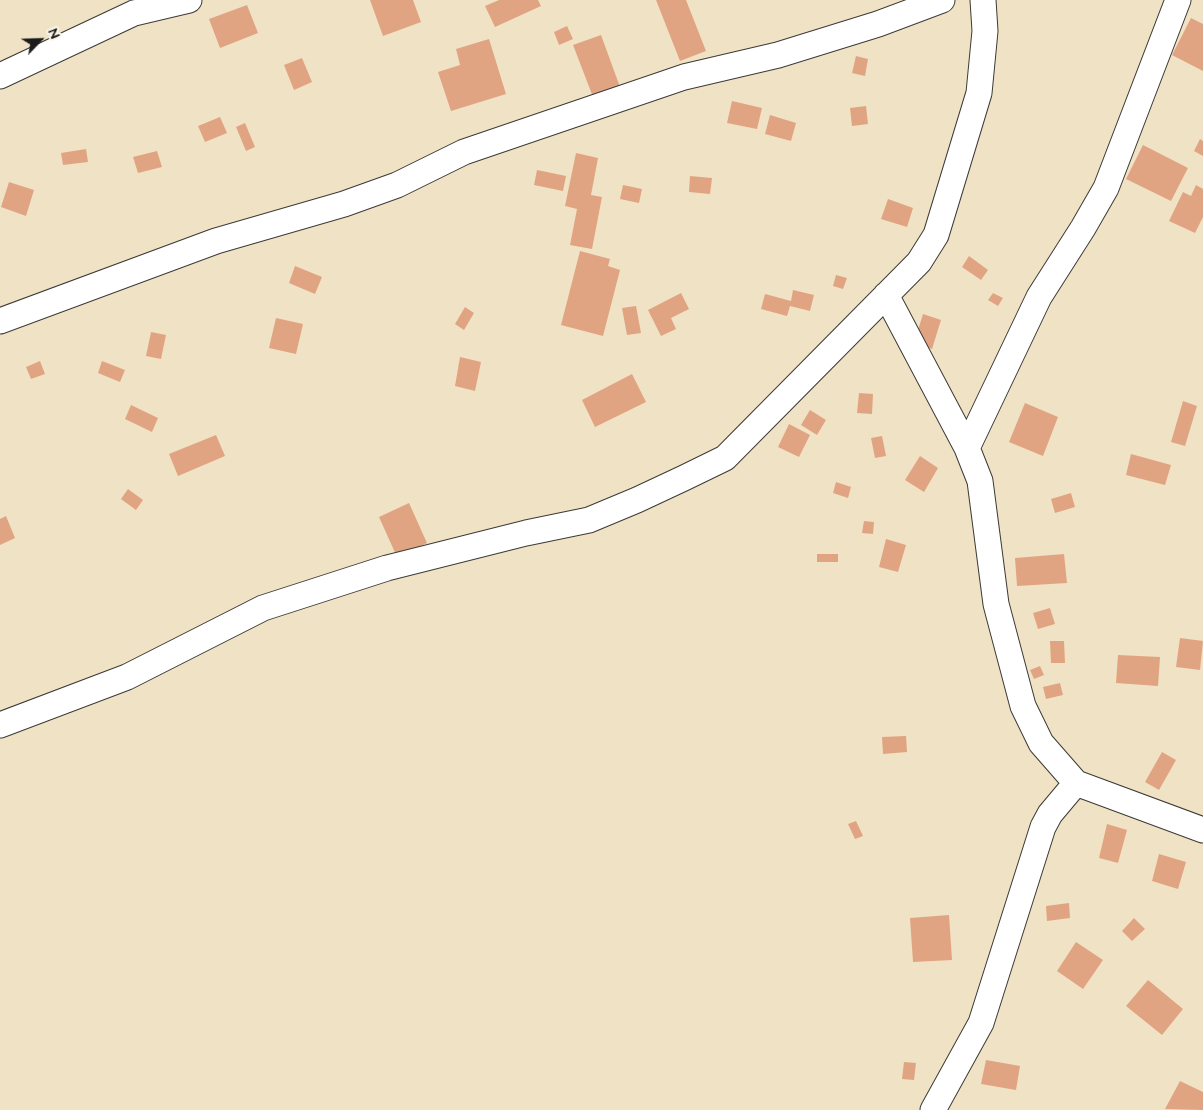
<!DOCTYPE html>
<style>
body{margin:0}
#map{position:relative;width:1203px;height:1110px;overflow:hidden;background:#f0e2c4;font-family:"Architects Daughter",sans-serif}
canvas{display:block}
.north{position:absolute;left:15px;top:15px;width:50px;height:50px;-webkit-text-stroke:4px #fbf7ec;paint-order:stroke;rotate:66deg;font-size:14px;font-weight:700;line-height:20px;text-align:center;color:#1c1c1c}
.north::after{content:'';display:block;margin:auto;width:18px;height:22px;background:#1c1c1c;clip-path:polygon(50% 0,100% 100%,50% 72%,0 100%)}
</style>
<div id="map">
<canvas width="1203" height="1110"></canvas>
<div class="north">N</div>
</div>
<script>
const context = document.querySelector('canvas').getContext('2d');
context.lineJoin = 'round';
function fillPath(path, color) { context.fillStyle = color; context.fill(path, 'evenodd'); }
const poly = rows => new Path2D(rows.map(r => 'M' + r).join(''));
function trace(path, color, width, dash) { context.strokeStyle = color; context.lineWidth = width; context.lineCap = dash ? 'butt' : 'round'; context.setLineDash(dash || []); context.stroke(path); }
const building = poly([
 [370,0,413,0,421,22,383,36],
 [499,0,538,0,541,6,495,27,485,6],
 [656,0,686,0,706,51,680,61],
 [247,5,258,33,220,48,209,19],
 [1191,18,1203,24,1203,71,1172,55],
 [567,26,573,39,559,45,554,32],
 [601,35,620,87,593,97,573,45],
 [489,39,506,94,451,111,438,72,460,65,456,49],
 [856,56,868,59,865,76,852,73],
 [302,58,312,82,294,90,284,65],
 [732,101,762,108,757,129,727,123],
 [866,106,868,124,852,126,850,108],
 [770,115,796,123,791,141,765,134],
 [220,117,227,133,205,142,198,126],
 [245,123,255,147,246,151,236,127],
 [1200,139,1203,141,1203,156,1194,151],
 [1143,145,1188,168,1171,201,1126,179],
 [86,149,88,162,63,165,61,153],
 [157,151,162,167,138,173,133,157],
 [576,153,598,158,591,195,602,197,592,249,570,245,577,209,565,206],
 [537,170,566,176,563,191,534,185],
 [690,176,712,178,710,194,689,192],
 [9,182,34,190,26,216,1,207],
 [623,185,642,189,639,203,620,199],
 [1196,185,1203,189,1203,217,1195,233,1169,221,1183,192,1191,196],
 [888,199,913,208,907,227,881,219],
 [580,251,610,259,608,266,620,270,603,336,561,325],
 [969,256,988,270,981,280,962,267],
 [295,266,322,277,315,294,289,283],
 [836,275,847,278,843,289,833,286],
 [793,290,814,295,810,311,790,306,787,316,761,309,765,294,791,301],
 [681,293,689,309,671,318,676,329,661,336,648,310],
 [993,293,1003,298,998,306,988,300],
 [636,306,641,333,627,335,622,308],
 [465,307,474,313,464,330,455,324],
 [923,314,941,320,932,349,914,343],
 [276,318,303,324,296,354,269,348],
 [151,332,166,335,161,359,146,356],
 [460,357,481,362,475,391,455,386],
 [40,361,45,374,31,379,26,367],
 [102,361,125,370,120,382,98,373],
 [632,374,646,402,595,427,582,400],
 [859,393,873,394,872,414,857,413],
 [1183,401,1197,406,1185,446,1171,442],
 [1025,403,1058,417,1043,456,1009,442],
 [131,405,158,418,152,432,125,419],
 [810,410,826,420,817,435,801,425],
 [789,424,810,435,799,457,778,447],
 [216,435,225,456,178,476,169,454],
 [882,436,886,456,875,458,871,438],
 [1131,454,1171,465,1165,485,1126,475],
 [920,456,938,468,924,492,905,480],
 [836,482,851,487,848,498,833,493],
 [128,489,143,500,136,510,121,499],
 [1071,493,1075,507,1055,513,1051,499],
 [409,503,427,543,397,557,379,517],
 [6,516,15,538,0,545,0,519],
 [864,521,874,522,873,534,862,533],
 [886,539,906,545,898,572,879,567],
 [817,554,838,554,838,562,817,562],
 [1064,554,1067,583,1017,586,1015,558],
 [1050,608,1055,624,1038,629,1033,613],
 [1180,638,1203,641,1200,670,1176,667],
 [1050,641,1064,641,1065,663,1051,663],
 [1118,655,1160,657,1158,686,1116,683],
 [1040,666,1044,675,1034,679,1030,670],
 [1060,683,1063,695,1046,699,1043,687],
 [906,736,907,752,883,754,882,737],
 [1162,752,1176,760,1159,790,1145,782],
 [856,821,863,836,855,839,848,824],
 [1107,824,1127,830,1118,863,1099,858],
 [1159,854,1186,862,1178,889,1152,881],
 [1069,903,1070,918,1047,921,1046,906],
 [949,915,952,960,913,962,910,918],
 [1134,918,1145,929,1132,941,1122,931],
 [1076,942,1103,960,1083,989,1057,971],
 [1148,980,1183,1009,1162,1035,1126,1006],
 [986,1060,1020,1066,1016,1090,981,1084],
 [904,1062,916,1063,914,1080,902,1079],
 [1180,1081,1203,1092,1203,1110,1165,1109]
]);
const street = poly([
 [0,76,134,13,189,0],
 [886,295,967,448,980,481,996,604,1023,706,1041,743,1076,783,1203,830],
 [0,321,216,241,344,204,397,185,464,152,684,77,778,55,878,24,942,0],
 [967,448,1039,297,1083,228,1106,188,1178,0],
 [0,725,127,677,263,608,387,568,526,533,589,520,637,500,684,478,725,458,919,262,936,235,979,93,985,31,983,0],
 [933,1110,981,1023,1043,827,1050,814,1076,783]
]);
fillPath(building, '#e1a482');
trace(street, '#3c3a35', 27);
trace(street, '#fff', 25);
</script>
